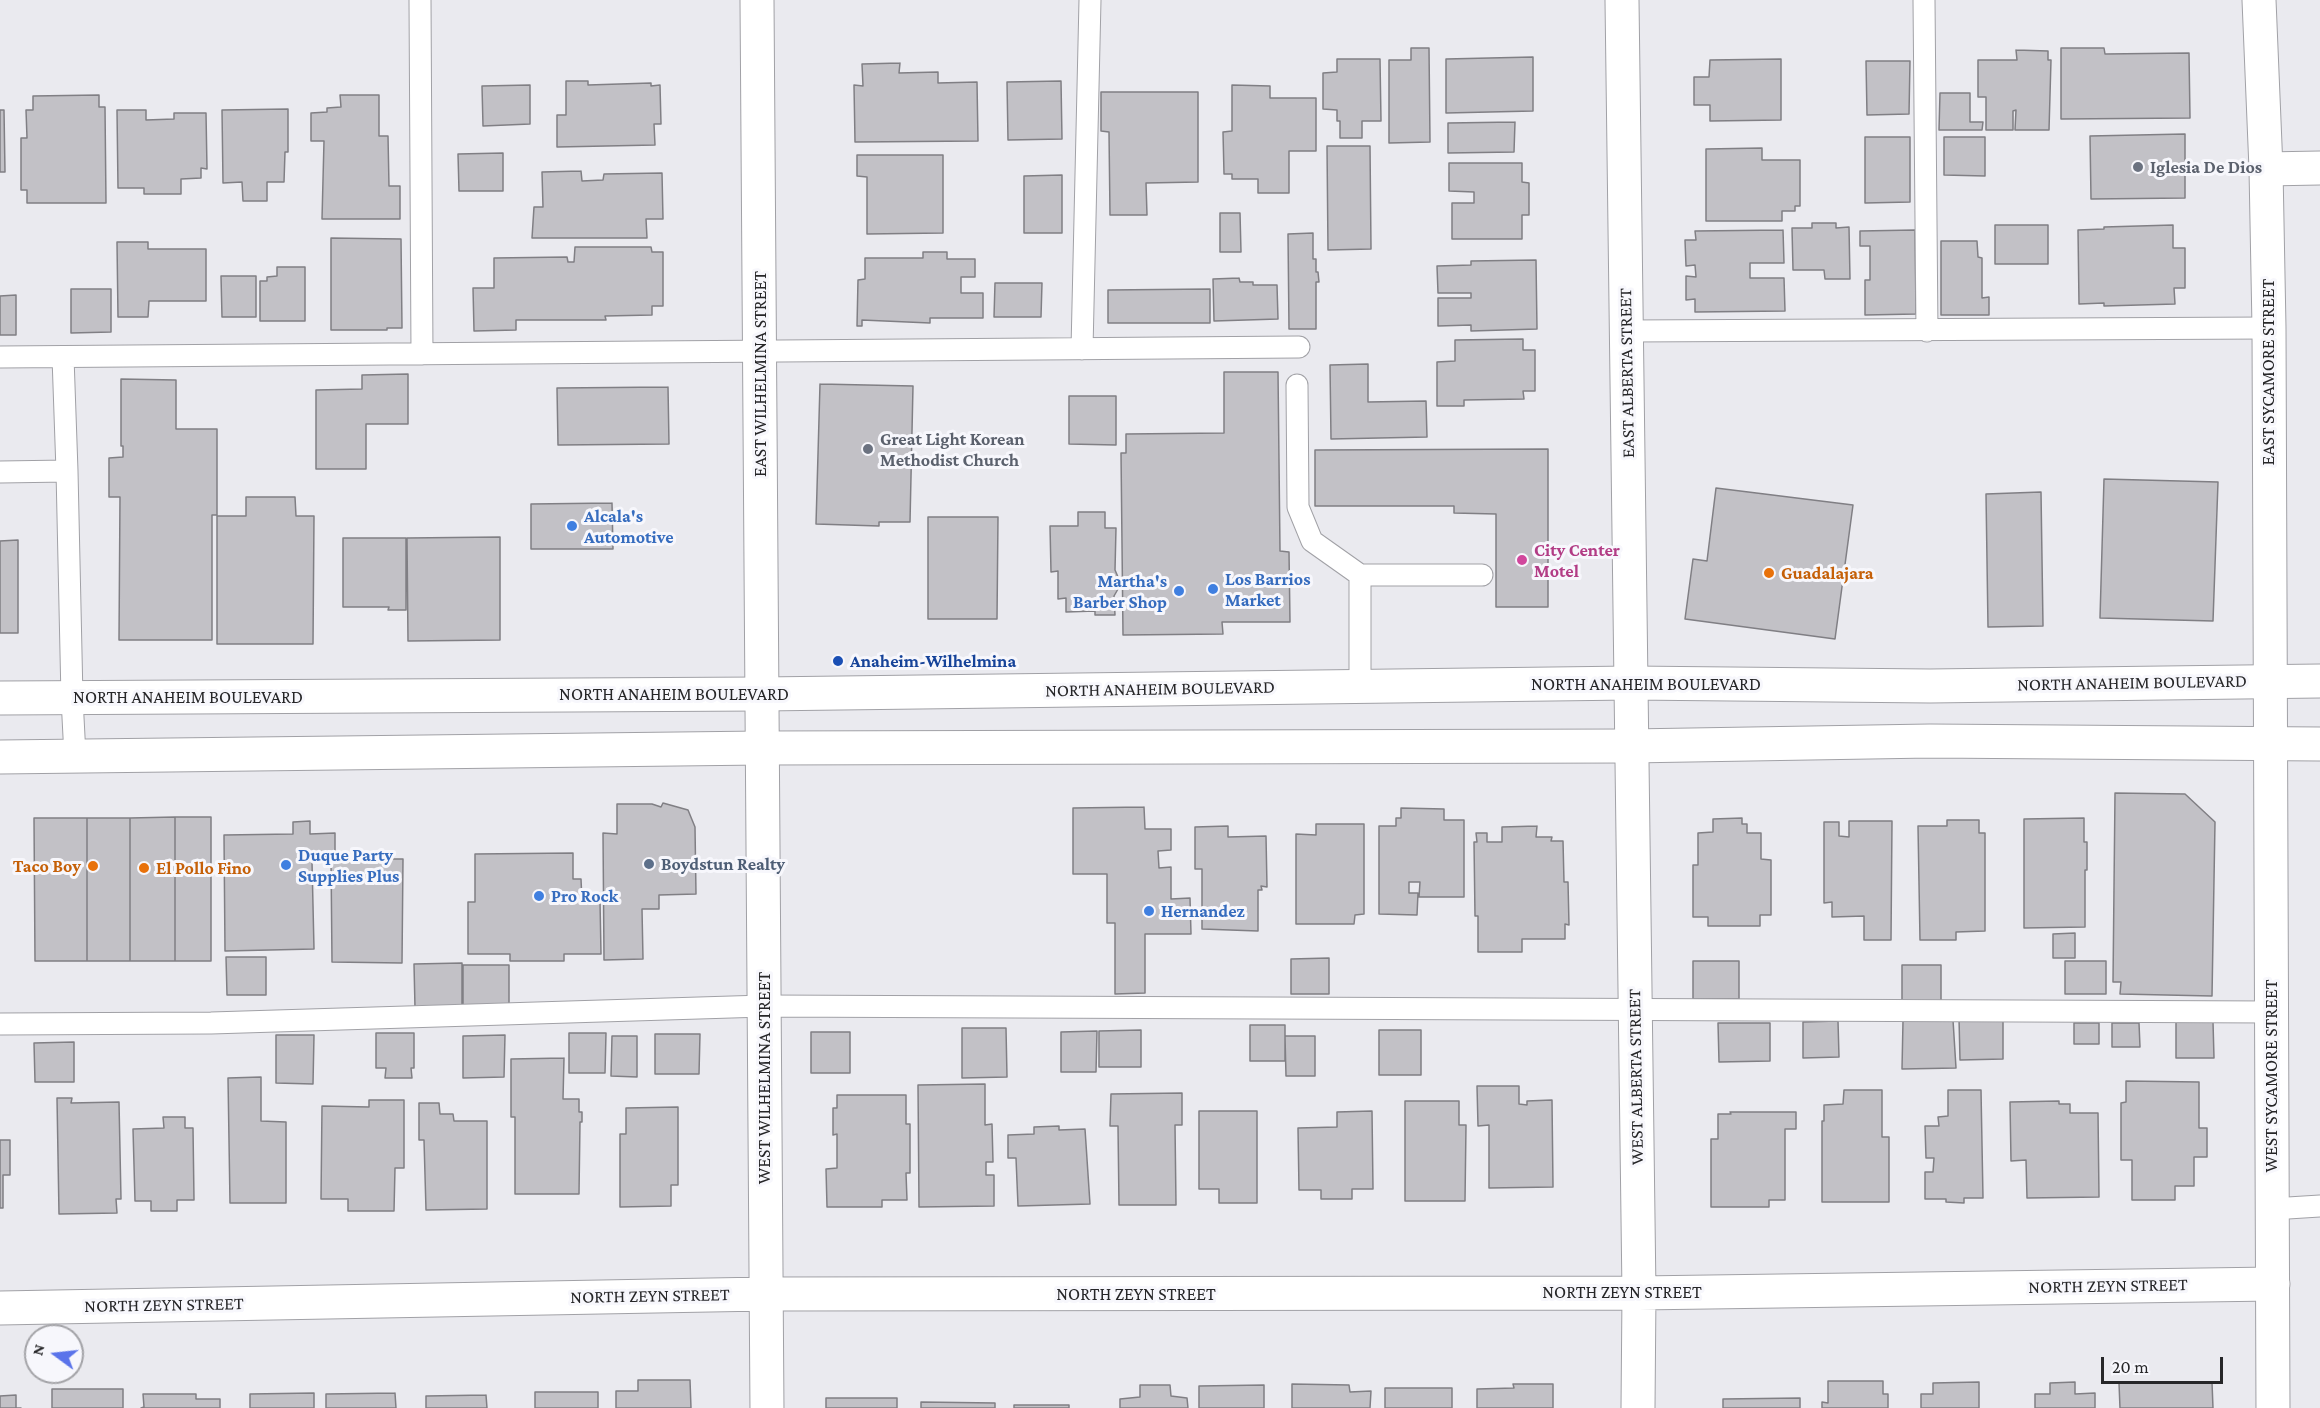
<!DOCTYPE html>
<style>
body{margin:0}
#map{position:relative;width:2320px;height:1408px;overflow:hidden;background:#eaeaef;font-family:"Crimson Pro",serif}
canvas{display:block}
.north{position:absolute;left:24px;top:1324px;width:60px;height:60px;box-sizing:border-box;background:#f7f7fc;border:2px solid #a3a3a7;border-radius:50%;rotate:285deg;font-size:16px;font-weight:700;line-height:24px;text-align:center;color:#262628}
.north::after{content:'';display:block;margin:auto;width:21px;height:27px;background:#5a73ea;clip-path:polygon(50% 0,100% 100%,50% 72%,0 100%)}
.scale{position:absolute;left:2101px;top:1357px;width:122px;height:27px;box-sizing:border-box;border:3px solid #262628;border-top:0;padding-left:8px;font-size:18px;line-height:21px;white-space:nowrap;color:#262628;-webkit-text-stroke:4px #f7f7fc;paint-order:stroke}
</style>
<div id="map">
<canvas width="2320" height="1408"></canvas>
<div class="north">N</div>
<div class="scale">20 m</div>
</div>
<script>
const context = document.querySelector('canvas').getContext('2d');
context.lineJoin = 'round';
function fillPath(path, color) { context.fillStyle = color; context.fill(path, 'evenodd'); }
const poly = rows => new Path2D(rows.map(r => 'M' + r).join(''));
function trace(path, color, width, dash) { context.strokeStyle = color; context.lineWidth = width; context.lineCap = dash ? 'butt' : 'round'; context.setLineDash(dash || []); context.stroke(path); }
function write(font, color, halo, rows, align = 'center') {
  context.font = font + ' "Crimson Pro",serif'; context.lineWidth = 6; context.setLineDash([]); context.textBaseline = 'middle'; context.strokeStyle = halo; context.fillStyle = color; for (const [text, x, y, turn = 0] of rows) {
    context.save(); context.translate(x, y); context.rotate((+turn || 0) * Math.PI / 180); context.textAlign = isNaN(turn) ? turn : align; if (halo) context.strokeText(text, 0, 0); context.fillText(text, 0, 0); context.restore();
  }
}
const building = poly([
 [1411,48,1429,48,1430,142,1389,143,1389,60,1411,60,1411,48],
 [2061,48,2104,48,2105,54,2189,53,2190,118,2061,119,2061,48],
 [2016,50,2048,51,2048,60,2051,60,2049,130,2015,130,2016,110,2013,111,2013,130,1986,130,1986,97,1978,97,1978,60,2017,60,2016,50],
 [1533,57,1533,111,1446,113,1446,59,1533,57],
 [1337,59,1380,59,1381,121,1362,121,1362,138,1340,138,1340,121,1337,121,1337,110,1323,109,1323,73,1337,72,1337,59],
 [1781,59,1781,120,1710,121,1710,105,1694,105,1694,77,1709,77,1710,60,1781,59],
 [1866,61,1910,61,1909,114,1867,115,1866,61],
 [900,63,899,73,938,72,938,83,977,82,978,141,855,142,854,85,863,86,862,64,900,63],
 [566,81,588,81,588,85,651,83,651,86,660,85,661,124,654,124,655,145,557,147,557,115,566,115,566,81],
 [1061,81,1062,139,1008,140,1007,82,1061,81],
 [530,85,530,124,483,126,482,86,530,85],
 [1232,85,1270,86,1270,98,1316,98,1316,151,1289,151,1289,193,1258,193,1258,179,1232,179,1232,174,1224,174,1223,132,1232,131,1232,85],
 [1101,92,1198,92,1198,182,1146,183,1147,215,1110,215,1109,132,1101,131,1101,92],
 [1940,93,1970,93,1970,122,1983,122,1982,130,1939,130,1940,93],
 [99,95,99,107,105,107,106,203,27,203,27,190,21,190,21,138,27,138,26,110,33,110,33,96,99,95],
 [340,95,379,95,379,136,388,136,389,186,400,186,400,219,322,219,324,141,311,141,311,113,327,112,327,108,341,107,340,95],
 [288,109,288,152,285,152,284,182,267,182,267,201,243,201,242,182,223,183,222,110,288,109],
 [0,110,4,110,5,172,0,172,0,110],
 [117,110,146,110,146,120,174,119,174,113,206,113,207,169,201,168,201,178,181,179,181,194,144,194,144,188,118,188,117,110],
 [1515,122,1514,152,1448,153,1448,123,1515,122],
 [2185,134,2185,198,2091,199,2090,136,2185,134],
 [1865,137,1910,137,1910,202,1865,203,1865,137],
 [1944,137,1985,137,1985,176,1944,175,1944,137],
 [1327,146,1370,146,1371,249,1328,250,1327,146],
 [1762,148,1762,160,1800,160,1800,206,1795,206,1795,211,1782,211,1782,221,1706,221,1706,149,1762,148],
 [503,153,503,191,459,191,458,154,503,153],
 [857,155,943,155,943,233,867,234,867,177,857,176,857,155],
 [1449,163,1522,163,1522,182,1529,183,1529,215,1522,215,1522,239,1452,239,1452,203,1474,203,1474,192,1449,191,1449,163],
 [581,171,582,181,603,180,604,174,662,173,663,219,646,219,647,238,532,238,534,207,543,207,542,172,581,171],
 [1062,175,1062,233,1024,233,1024,176,1062,175],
 [1220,213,1240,213,1241,252,1220,252,1220,213],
 [1812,223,1836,223,1836,228,1849,227,1850,279,1825,279,1824,270,1793,270,1792,228,1812,228,1812,223],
 [1995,225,2048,225,2048,264,1995,264,1995,225],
 [2173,225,2173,248,2185,248,2185,288,2174,288,2175,304,2104,306,2104,303,2079,304,2078,230,2104,229,2104,227,2173,225],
 [1783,230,1784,263,1750,263,1750,278,1784,278,1785,311,1695,312,1695,299,1686,300,1686,276,1696,277,1695,265,1686,266,1685,240,1696,240,1695,231,1783,230],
 [1915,230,1916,314,1865,315,1865,280,1870,280,1870,246,1860,246,1860,231,1915,230],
 [1313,233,1313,259,1316,259,1316,272,1318,272,1319,282,1316,282,1316,329,1289,329,1288,234,1313,233],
 [331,238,401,239,402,328,387,328,387,330,331,330,331,238],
 [1941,241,1977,241,1978,257,1982,258,1982,298,1989,297,1989,315,1941,315,1941,241],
 [117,242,148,242,148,249,206,249,206,301,149,301,148,317,118,317,117,242],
 [575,247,651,247,652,252,663,252,663,306,652,306,652,315,605,316,606,320,516,320,516,330,474,331,473,288,494,288,494,258,567,257,568,262,574,262,575,247],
 [923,252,947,252,947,259,975,259,975,277,961,277,961,293,983,293,983,318,930,318,930,323,862,320,862,326,857,326,858,280,865,279,865,258,923,258,923,252],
 [1536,260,1537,329,1471,331,1471,325,1438,326,1438,298,1471,298,1471,293,1438,293,1437,266,1471,265,1471,261,1536,260],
 [277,267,305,267,305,321,260,321,260,281,267,281,267,277,277,276,277,267],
 [221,276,256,276,256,317,222,317,221,276],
 [1239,278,1240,282,1253,282,1253,285,1277,285,1278,319,1214,321,1213,279,1239,278],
 [995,283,1042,283,1041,317,994,317,995,283],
 [71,289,111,289,111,332,71,333,71,289],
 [1210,289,1210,323,1108,323,1108,290,1210,289],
 [16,295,16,335,0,335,0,296,16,295],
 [1523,339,1523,350,1535,350,1535,391,1523,391,1524,399,1464,400,1464,406,1437,406,1437,362,1455,361,1455,340,1523,339],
 [1368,364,1368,402,1426,401,1427,437,1331,439,1330,365,1368,364],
 [1224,372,1278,372,1280,551,1289,552,1290,622,1222,622,1223,634,1123,635,1121,453,1126,453,1126,434,1224,433,1224,372],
 [408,374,408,424,366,424,366,469,316,469,316,390,362,389,362,375,408,374],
 [121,379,176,380,176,429,217,429,217,515,212,515,212,640,119,640,120,497,109,497,109,458,123,457,123,446,121,446,121,379],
 [820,384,913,386,910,522,879,522,879,526,816,524,820,384],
 [668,387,669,444,558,445,557,388,668,387],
 [1069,396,1116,396,1116,445,1069,444,1069,396],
 [1548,449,1548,607,1496,607,1496,514,1454,513,1454,506,1315,506,1315,450,1548,449],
 [2104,479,2218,482,2213,621,2100,618,2104,479],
 [1716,488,1853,505,1835,639,1685,619,1693,559,1707,561,1716,488],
 [2041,492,2043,626,1988,627,1986,494,2041,492],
 [246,497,295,497,296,516,314,516,313,644,217,644,217,516,246,516,246,497],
 [612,503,613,549,531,549,531,504,612,503],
 [1078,512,1105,512,1105,528,1116,528,1115,570,1118,577,1118,589,1114,596,1115,615,1095,615,1095,611,1066,612,1066,598,1058,599,1058,571,1051,572,1050,526,1078,526,1078,512],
 [928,517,998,517,997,619,928,619,928,517],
 [500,537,500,640,408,641,407,538,500,537],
 [343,538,406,538,406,610,388,610,389,607,343,607,343,538],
 [18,540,18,633,0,633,0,541,18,540],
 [2115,793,2185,794,2215,822,2212,996,2120,994,2121,982,2113,982,2115,793],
 [663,803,688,810,695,827,696,894,659,895,659,909,642,909,643,959,604,960,603,833,617,834,617,804,652,804,661,807,663,803],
 [1144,807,1145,829,1171,829,1171,850,1158,851,1159,868,1171,867,1171,899,1190,898,1191,934,1145,934,1145,993,1115,994,1115,923,1107,923,1107,874,1073,874,1073,808,1144,807],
 [1401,808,1444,809,1444,820,1464,820,1464,897,1419,897,1420,882,1409,882,1409,893,1418,893,1417,915,1379,914,1379,826,1396,826,1396,818,1401,818,1401,808],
 [175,817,211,817,211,961,175,961,175,817],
 [175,817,175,961,130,961,130,818,175,817],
 [34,818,87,818,87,961,35,961,34,818],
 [87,818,130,818,130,961,87,961,87,818],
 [1742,818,1742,824,1747,824,1747,833,1761,833,1761,859,1771,860,1771,915,1760,915,1760,926,1708,926,1708,917,1693,917,1693,865,1698,865,1698,833,1713,832,1713,819,1742,818],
 [2084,818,2084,842,2087,842,2087,870,2085,870,2085,927,2024,928,2024,819,2084,818],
 [1947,820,1979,820,1979,833,1985,833,1985,931,1956,932,1956,940,1920,940,1918,826,1947,826,1947,820],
 [310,821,310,834,335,833,335,855,326,855,327,862,312,862,314,949,225,951,224,835,293,834,293,822,310,821],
 [1849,821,1892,821,1891,940,1864,940,1864,916,1832,917,1832,902,1824,903,1824,822,1839,822,1839,836,1849,837,1849,821],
 [1316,824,1364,824,1364,914,1355,915,1354,924,1296,924,1296,834,1316,835,1316,824],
 [1228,826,1228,837,1266,836,1267,887,1261,886,1262,890,1258,890,1258,931,1202,929,1202,869,1195,869,1195,827,1228,826],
 [1537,826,1536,837,1552,837,1551,841,1563,841,1564,882,1568,882,1569,925,1565,924,1565,939,1522,939,1522,952,1478,952,1478,916,1475,916,1474,842,1477,842,1476,833,1487,833,1487,842,1502,842,1502,827,1537,826],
 [573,853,573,879,581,879,582,901,600,901,601,954,564,954,564,961,510,961,510,954,468,954,468,902,475,902,475,854,573,853],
 [331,859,403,859,402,963,332,962,331,859],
 [2075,933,2075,958,2053,958,2053,934,2075,933],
 [226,957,266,957,266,995,227,995,226,957],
 [1329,958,1329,994,1291,994,1291,959,1329,958],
 [1693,961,1739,961,1739,999,1693,999,1693,961],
 [2065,961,2106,961,2106,994,2065,994,2065,961],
 [462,963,462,1008,415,1008,414,964,462,963],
 [463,965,509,965,509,1008,463,1008,463,965],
 [1902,965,1941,965,1941,1001,1902,1001,1902,965],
 [1959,1018,2003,1018,2003,1059,1960,1060,1959,1018],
 [1953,1020,1956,1068,1902,1069,1903,1021,1953,1020],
 [1838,1021,1839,1057,1803,1058,1803,1022,1838,1021],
 [2176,1022,2213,1022,2214,1058,2176,1058,2176,1022],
 [1718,1023,1770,1023,1770,1061,1719,1062,1718,1023],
 [2074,1023,2099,1023,2099,1044,2074,1044,2074,1023],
 [2112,1023,2139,1023,2140,1047,2112,1047,2112,1023],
 [1250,1025,1285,1025,1285,1061,1250,1061,1250,1025],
 [962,1028,1006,1028,1007,1077,962,1078,962,1028],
 [1141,1030,1141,1067,1099,1067,1099,1031,1141,1030],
 [1379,1030,1421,1030,1421,1075,1379,1075,1379,1030],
 [1097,1031,1096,1072,1061,1072,1061,1032,1097,1031],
 [811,1032,850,1032,850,1073,811,1073,811,1032],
 [376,1033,414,1033,414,1068,411,1068,412,1078,385,1078,386,1068,376,1068,376,1033],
 [569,1033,606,1033,605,1073,569,1073,569,1033],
 [655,1034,700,1034,699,1074,655,1074,655,1034],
 [276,1035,314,1035,313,1084,276,1083,276,1035],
 [505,1035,504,1077,463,1078,463,1036,505,1035],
 [612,1036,637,1036,637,1077,611,1076,612,1036],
 [1285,1036,1315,1036,1315,1076,1286,1076,1285,1036],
 [74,1042,74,1082,35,1082,34,1043,74,1042],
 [564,1058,563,1099,579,1099,579,1112,582,1112,582,1122,580,1122,579,1194,515,1194,515,1117,511,1117,511,1059,564,1058],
 [261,1077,261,1121,286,1122,286,1203,230,1203,228,1078,261,1077],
 [2126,1081,2199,1082,2199,1128,2207,1128,2207,1157,2194,1157,2194,1186,2175,1186,2175,1200,2132,1200,2132,1160,2121,1160,2121,1103,2126,1102,2126,1081],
 [985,1084,985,1125,992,1124,993,1162,986,1162,986,1175,994,1175,994,1206,919,1207,918,1085,985,1084],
 [1477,1086,1519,1086,1519,1104,1527,1105,1527,1101,1552,1100,1553,1187,1489,1188,1489,1125,1478,1126,1477,1086],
 [1844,1090,1882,1090,1882,1137,1889,1137,1889,1202,1822,1202,1822,1121,1824,1121,1824,1105,1843,1104,1844,1090],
 [1948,1090,1981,1090,1983,1198,1964,1198,1964,1203,1946,1202,1946,1199,1925,1199,1925,1172,1933,1172,1934,1158,1926,1158,1925,1126,1939,1126,1938,1117,1948,1116,1948,1090],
 [1182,1093,1182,1125,1175,1125,1176,1205,1119,1205,1118,1126,1110,1126,1111,1094,1182,1093],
 [837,1095,906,1095,906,1124,910,1124,910,1173,906,1173,907,1200,882,1200,882,1207,827,1207,826,1169,837,1168,837,1134,833,1135,833,1108,837,1108,837,1095],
 [57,1098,72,1098,71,1103,119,1102,121,1199,116,1199,117,1213,59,1214,57,1098],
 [369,1100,404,1100,404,1168,395,1168,394,1211,348,1211,348,1199,321,1199,322,1106,369,1107,369,1100],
 [1405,1101,1459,1101,1459,1125,1466,1125,1465,1201,1405,1201,1405,1101],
 [2059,1101,2059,1104,2070,1104,2070,1113,2098,1113,2099,1197,2027,1198,2026,1160,2011,1161,2010,1102,2059,1101],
 [419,1103,439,1103,440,1114,453,1114,454,1121,487,1121,487,1209,426,1210,424,1140,419,1140,419,1103],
 [678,1107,678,1185,671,1185,671,1206,620,1207,620,1134,626,1134,626,1108,678,1107],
 [1199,1111,1257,1111,1257,1203,1219,1203,1219,1189,1199,1189,1199,1111],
 [1372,1111,1373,1189,1352,1189,1352,1199,1321,1199,1321,1190,1299,1190,1298,1128,1337,1127,1337,1112,1372,1111],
 [1730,1112,1796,1112,1796,1129,1785,1129,1785,1200,1769,1200,1769,1207,1711,1207,1711,1139,1718,1139,1718,1114,1731,1114,1730,1112],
 [163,1117,185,1117,185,1128,193,1128,194,1200,177,1200,177,1211,151,1211,151,1201,135,1201,133,1129,164,1128,163,1117],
 [1059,1126,1059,1130,1085,1129,1090,1204,1018,1206,1016,1158,1008,1158,1008,1135,1034,1134,1034,1127,1059,1126],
 [0,1140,10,1140,10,1175,3,1175,3,1208,0,1208,0,1140],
 [638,1380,690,1380,691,1408,616,1408,616,1391,638,1391,638,1380],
 [1828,1381,1883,1381,1883,1394,1888,1394,1888,1408,1822,1408,1822,1402,1828,1403,1828,1381],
 [1979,1382,1979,1408,1921,1408,1921,1394,1933,1394,1933,1383,1979,1382],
 [2075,1382,2075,1394,2095,1393,2095,1408,2035,1408,2035,1394,2050,1394,2050,1383,2075,1382],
 [2212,1382,2213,1408,2120,1408,2119,1383,2212,1382],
 [1292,1384,1349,1385,1350,1392,1371,1391,1370,1408,1292,1408,1292,1384],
 [1513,1384,1553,1384,1553,1408,1477,1408,1477,1389,1514,1388,1513,1384],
 [1140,1385,1170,1385,1171,1396,1187,1398,1188,1408,1120,1408,1120,1399,1140,1397,1140,1385],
 [1264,1385,1264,1408,1199,1408,1199,1386,1264,1385],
 [1385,1388,1452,1388,1452,1408,1385,1408,1385,1388],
 [52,1389,123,1389,123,1408,52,1408,52,1389],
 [535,1392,598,1392,598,1408,535,1408,535,1392],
 [314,1393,314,1408,250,1408,250,1394,314,1393],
 [395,1393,396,1408,326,1408,326,1394,395,1393],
 [143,1394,196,1394,196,1399,220,1399,220,1408,141,1408,144,1407,143,1394],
 [16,1395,16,1408,21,1408,0,1408,0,1396,16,1395],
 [486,1395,487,1408,426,1408,426,1396,486,1395],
 [826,1398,897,1398,897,1408,826,1408,826,1398],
 [1800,1398,1800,1408,1723,1408,1723,1399,1800,1398],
 [921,1402,995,1403,995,1408,921,1408,921,1402],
 [1014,1405,1069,1405,1069,1408,1014,1408,1014,1405]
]);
const service = poly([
 [420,0,422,354],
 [1924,0,1927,331],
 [1627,331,2269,328],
 [1082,349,1090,0],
 [0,357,1299,347],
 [63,357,67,471],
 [1297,385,1298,507,1312,541,1360,575],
 [0,472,67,471,72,698,75,756],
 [1360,686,1360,575,1482,575],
 [0,1024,211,1023,764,1006,2271,1012],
 [2272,1209,2320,1206]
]);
const minor = poly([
 [757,0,767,1408],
 [1622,0,1639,1293,1638,1408],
 [2266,169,2320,168],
 [0,1308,765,1294,1639,1293,2273,1284]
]);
const tertiary = poly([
 [2259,0,2266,169,2269,328,2273,1408]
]);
const secondary = poly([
 [0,698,762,694,1631,683,1930,686,2320,681],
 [0,757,762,748,1631,746,1930,741,2320,744]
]);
const markers = [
 [2138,167,6,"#6b7280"],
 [868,449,6,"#6b7280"],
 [572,526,6,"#3f7fe0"],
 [1522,560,6,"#d1479c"],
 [1769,573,6,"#e8710a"],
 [1213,589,6,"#3f7fe0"],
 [1179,591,6,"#3f7fe0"],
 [838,661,6,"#1a4fb4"],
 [649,864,6,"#5c6f8a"],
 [286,865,6,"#3f7fe0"],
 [93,866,6,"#e8710a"],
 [144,868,6,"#e8710a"],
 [539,896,6,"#3f7fe0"],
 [1149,911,6,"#3f7fe0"]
];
const worshipNames = [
 ["Iglesia De Dios",2150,167],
 ["Great Light Korean",880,439],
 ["Methodist Church",880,460]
];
const streetNames = [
 ["EAST SYCAMORE STREET",2268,372,-90],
 ["EAST ALBERTA STREET",1627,373,-91],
 ["EAST WILHELMINA STREET",760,374,-90],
 ["NORTH ANAHEIM BOULEVARD",2132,683,-1],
 ["NORTH ANAHEIM BOULEVARD",1646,684],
 ["NORTH ANAHEIM BOULEVARD",1160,689,-1],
 ["NORTH ANAHEIM BOULEVARD",674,694],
 ["NORTH ANAHEIM BOULEVARD",188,697],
 ["WEST SYCAMORE STREET",2271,1076,-90],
 ["WEST ALBERTA STREET",1636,1077,-91],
 ["WEST WILHELMINA STREET",764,1078,-90],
 ["NORTH ZEYN STREET",2108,1286,-1],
 ["NORTH ZEYN STREET",1622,1292],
 ["NORTH ZEYN STREET",1136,1294],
 ["NORTH ZEYN STREET",650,1296,-1],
 ["NORTH ZEYN STREET",164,1305,-1]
];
const shopNames = [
 ["Alcala's",584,516],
 ["Automotive",584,537],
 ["Los Barrios",1225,579],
 ["Market",1225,600],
 ["Martha's",1167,581,"right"],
 ["Barber Shop",1167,602,"right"],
 ["Duque Party",298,855],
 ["Supplies Plus",298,876],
 ["Pro Rock",551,896],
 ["Hernandez",1161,911]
];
const hotelNames = [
 ["City Center",1534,550],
 ["Motel",1534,571]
];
const foodNames = [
 ["Guadalajara",1781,573],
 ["Taco Boy",81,866,"right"],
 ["El Pollo Fino",156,868]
];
const transitNames = [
 ["Anaheim-Wilhelmina",850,661]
];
const serviceNames = [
 ["Boydstun Realty",661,864]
];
fillPath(building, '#c2c1c6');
trace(building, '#807f84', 1.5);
trace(service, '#a1a1a6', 23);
trace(minor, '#a1a1a6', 35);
trace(tertiary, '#a1a1a6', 35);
trace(secondary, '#a1a1a6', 35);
trace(service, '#fff', 21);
trace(minor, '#fff', 33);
trace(tertiary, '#fff', 33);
trace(secondary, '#fff', 33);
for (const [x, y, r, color] of markers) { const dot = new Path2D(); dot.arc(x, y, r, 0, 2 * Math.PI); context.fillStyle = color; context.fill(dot); trace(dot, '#f7f7fc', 2); }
write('bold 18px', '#5b616d', '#f7f7fc', worshipNames, 'left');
write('18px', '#262628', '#f7f7fc', streetNames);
write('bold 18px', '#366cbe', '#f7f7fc', shopNames, 'left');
write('bold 18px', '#b23c85', '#f7f7fc', hotelNames, 'left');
write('bold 18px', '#c56008', '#f7f7fc', foodNames, 'left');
write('bold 18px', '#164399', '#f7f7fc', transitNames, 'left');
write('bold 18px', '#4e5e75', '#f7f7fc', serviceNames, 'left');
</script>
